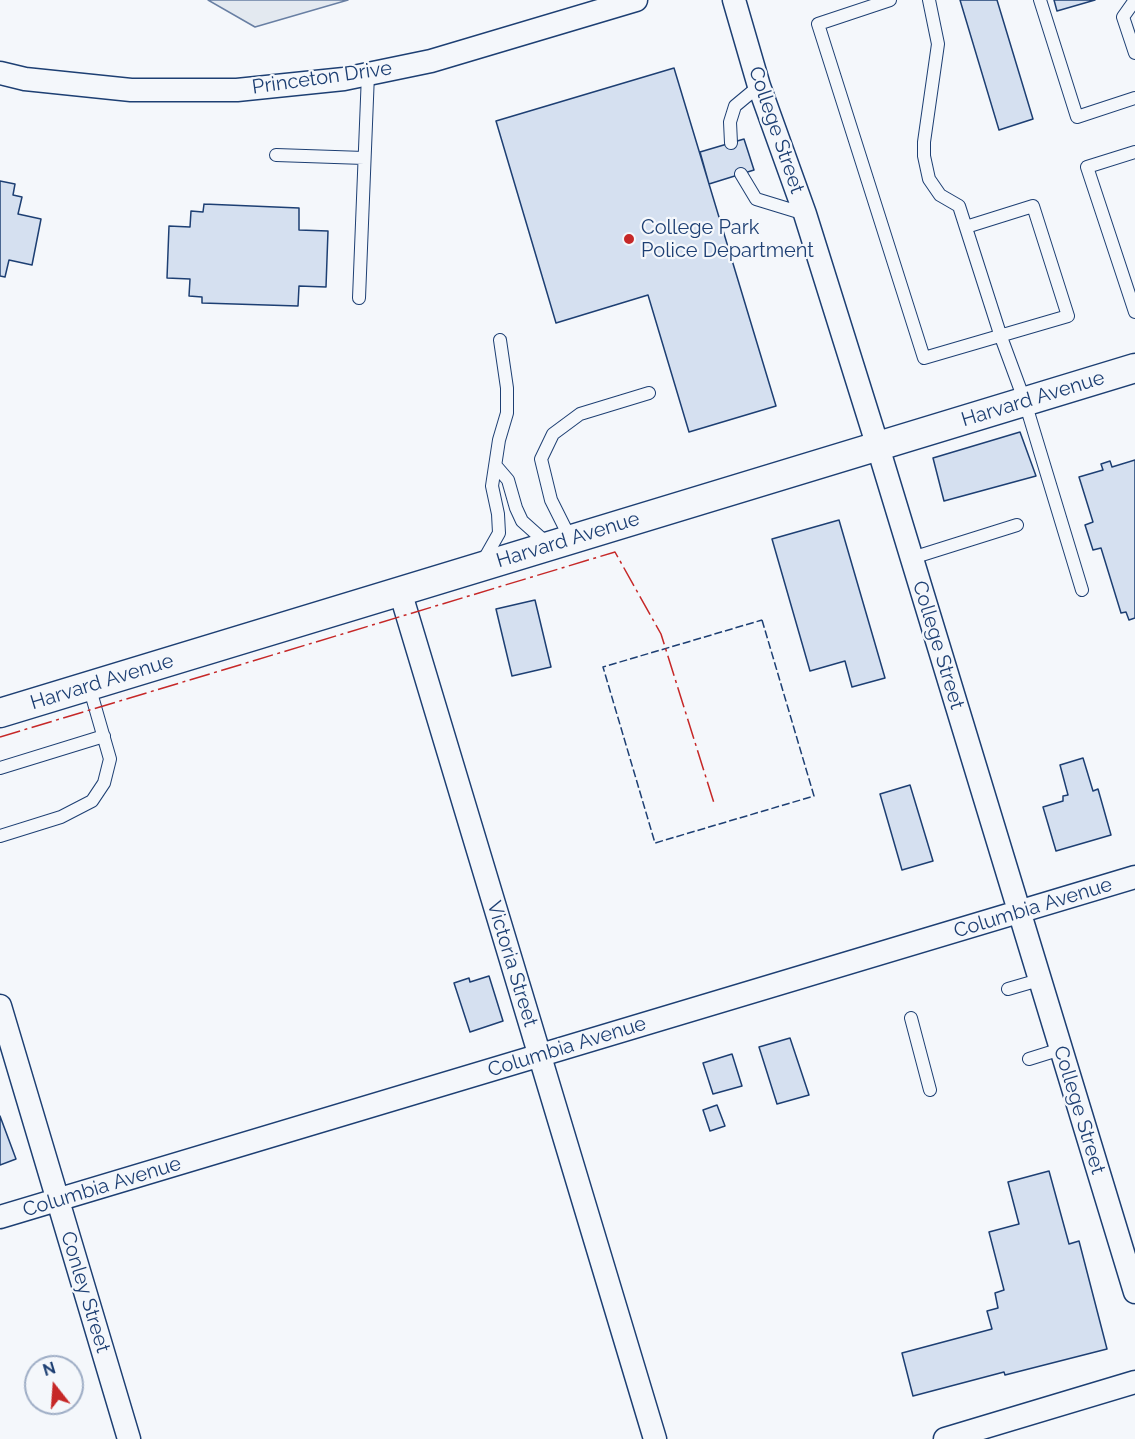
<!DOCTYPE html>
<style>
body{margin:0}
#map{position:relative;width:1135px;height:1439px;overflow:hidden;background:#f4f7fb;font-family:Raleway,sans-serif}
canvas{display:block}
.north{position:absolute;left:24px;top:1355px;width:60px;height:60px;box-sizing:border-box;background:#f4f7fb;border:2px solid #9eadc5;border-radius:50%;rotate:343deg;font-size:16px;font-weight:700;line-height:24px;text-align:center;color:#1d3f73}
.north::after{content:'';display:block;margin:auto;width:21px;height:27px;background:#c62828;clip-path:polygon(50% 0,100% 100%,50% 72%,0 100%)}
</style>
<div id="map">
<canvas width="1135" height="1439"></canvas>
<div class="north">N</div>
</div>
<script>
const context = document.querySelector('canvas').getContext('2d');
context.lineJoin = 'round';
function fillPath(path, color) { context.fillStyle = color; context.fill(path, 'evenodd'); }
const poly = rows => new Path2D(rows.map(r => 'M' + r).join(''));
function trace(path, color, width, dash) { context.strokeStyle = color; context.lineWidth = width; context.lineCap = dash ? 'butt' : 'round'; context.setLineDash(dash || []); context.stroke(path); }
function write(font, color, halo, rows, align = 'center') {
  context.font = font + ' Raleway,sans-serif'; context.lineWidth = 4.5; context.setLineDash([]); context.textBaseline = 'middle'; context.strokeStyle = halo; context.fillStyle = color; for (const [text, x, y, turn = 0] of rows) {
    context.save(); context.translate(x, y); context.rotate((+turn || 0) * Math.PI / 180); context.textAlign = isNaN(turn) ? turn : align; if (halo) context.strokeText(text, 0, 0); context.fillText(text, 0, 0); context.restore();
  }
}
const green = poly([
 [208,0,348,0,255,27,208,0]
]);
const building = poly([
 [960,0,997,0,1033,119,999,130,960,0],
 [1054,0,1095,0,1057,11,1054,0],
 [674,68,776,406,689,432,648,295,556,323,496,121,674,68],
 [744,139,754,170,709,184,700,152,744,139],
 [0,181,15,184,13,195,22,197,18,214,41,219,32,265,9,260,5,277,0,276,0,181],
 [204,204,299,208,299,230,328,231,326,287,299,286,298,306,202,303,202,297,189,296,190,279,167,278,169,226,190,227,191,211,203,212,204,204],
 [1020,432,1036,476,944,501,933,458,1020,432],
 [1135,460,1135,618,1129,620,1126,612,1121,613,1101,548,1093,550,1085,525,1093,522,1079,477,1103,470,1101,464,1110,461,1112,467,1135,460],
 [839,520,885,678,852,687,845,661,810,671,772,539,839,520],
 [535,600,551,667,512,676,496,609,535,600],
 [1083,758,1093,791,1098,789,1111,835,1056,851,1043,807,1063,801,1063,796,1068,795,1060,765,1083,758],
 [910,785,933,861,902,870,880,794,910,785],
 [489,976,503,1021,470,1032,454,983,469,978,470,982,489,976],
 [790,1038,809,1095,777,1104,759,1047,790,1038],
 [732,1054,742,1086,713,1094,703,1063,732,1054],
 [717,1105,725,1126,710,1131,703,1110,717,1105],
 [0,1116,16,1159,0,1165,0,1116],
 [1049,1171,1069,1244,1079,1241,1107,1349,1005,1375,1004,1372,913,1396,902,1353,992,1329,987,1311,998,1308,995,1293,1004,1290,989,1232,1019,1224,1008,1182,1049,1171]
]);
const service = poly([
 [890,0,818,24,924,358,1068,316,1033,206,966,227],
 [929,0,938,44,924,142,924,156,929,179,940,195,959,206,1001,337,1025,402,1082,590],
 [1040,0,1077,117,1135,98],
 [1135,0,1123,17,1135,53],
 [731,143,730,122,735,106,759,86],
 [1135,152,1087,167,1135,312],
 [276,155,364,158],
 [741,174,756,199,805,214],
 [359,298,368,74],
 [496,466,508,480,516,508,522,521,541,538,551,543],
 [571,540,551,500,541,459,553,434,580,414,649,393],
 [912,558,1017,525],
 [482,563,499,533,498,514,492,486,499,440,507,413,507,388,500,340],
 [0,768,104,736],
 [0,836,61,817,92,801,104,783,110,759,89,686],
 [1008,989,1039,980],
 [911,1018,930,1090],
 [1029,1059,1061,1049]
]);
const minor = poly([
 [734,0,759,86,805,214,878,447,1135,1292],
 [0,73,25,79,131,90,237,90,344,79,431,61,636,0],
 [400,591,655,1439],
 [0,1006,129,1439],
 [0,1217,1135,877],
 [945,1439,1135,1382]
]);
const tertiary = poly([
 [0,713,1135,368]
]);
const fence = poly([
 [762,620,814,796,655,843,603,667,762,620]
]);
const power = poly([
 [0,737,615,552,661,634,714,803]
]);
const markers = [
 [629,239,6,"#c62828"]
];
const streetNames = [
 ["Princeton Drive",322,78,-8],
 ["College Street",776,130,71],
 ["Harvard Avenue",1033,399,-17],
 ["Harvard Avenue",568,540,-17],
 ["College Street",938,645,73],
 ["Harvard Avenue",102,682,-17],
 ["Columbia Avenue",1033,908,-17],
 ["Victoria Street",512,964,73],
 ["Columbia Avenue",567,1047,-17],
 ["College Street",1079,1110,73],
 ["Columbia Avenue",102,1187,-17],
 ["Conley Street",85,1292,73]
];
const poiNames = [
 ["College Park",641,228],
 ["Police Department",641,251]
];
fillPath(green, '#e3e9f0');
trace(green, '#687fa3', 1.5);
fillPath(building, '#d5e0f0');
trace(building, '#1d3f73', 1.5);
trace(service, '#1d3f73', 14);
trace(minor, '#1d3f73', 25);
trace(tertiary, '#1d3f73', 31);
trace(service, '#f4f7fb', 12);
trace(minor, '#f4f7fb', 22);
trace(tertiary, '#f4f7fb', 28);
trace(fence, '#1d3f73', 1.5, [8, 3]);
trace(power, '#c62828', 1.5, [21, 4.5, 3, 4.5]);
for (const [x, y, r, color] of markers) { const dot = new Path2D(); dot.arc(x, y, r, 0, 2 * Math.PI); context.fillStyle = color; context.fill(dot); trace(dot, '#f4f7fb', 2); }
write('20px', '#1d3f73', '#f4f7fb', streetNames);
write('20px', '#1d3f73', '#f4f7fb', poiNames, 'left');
</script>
